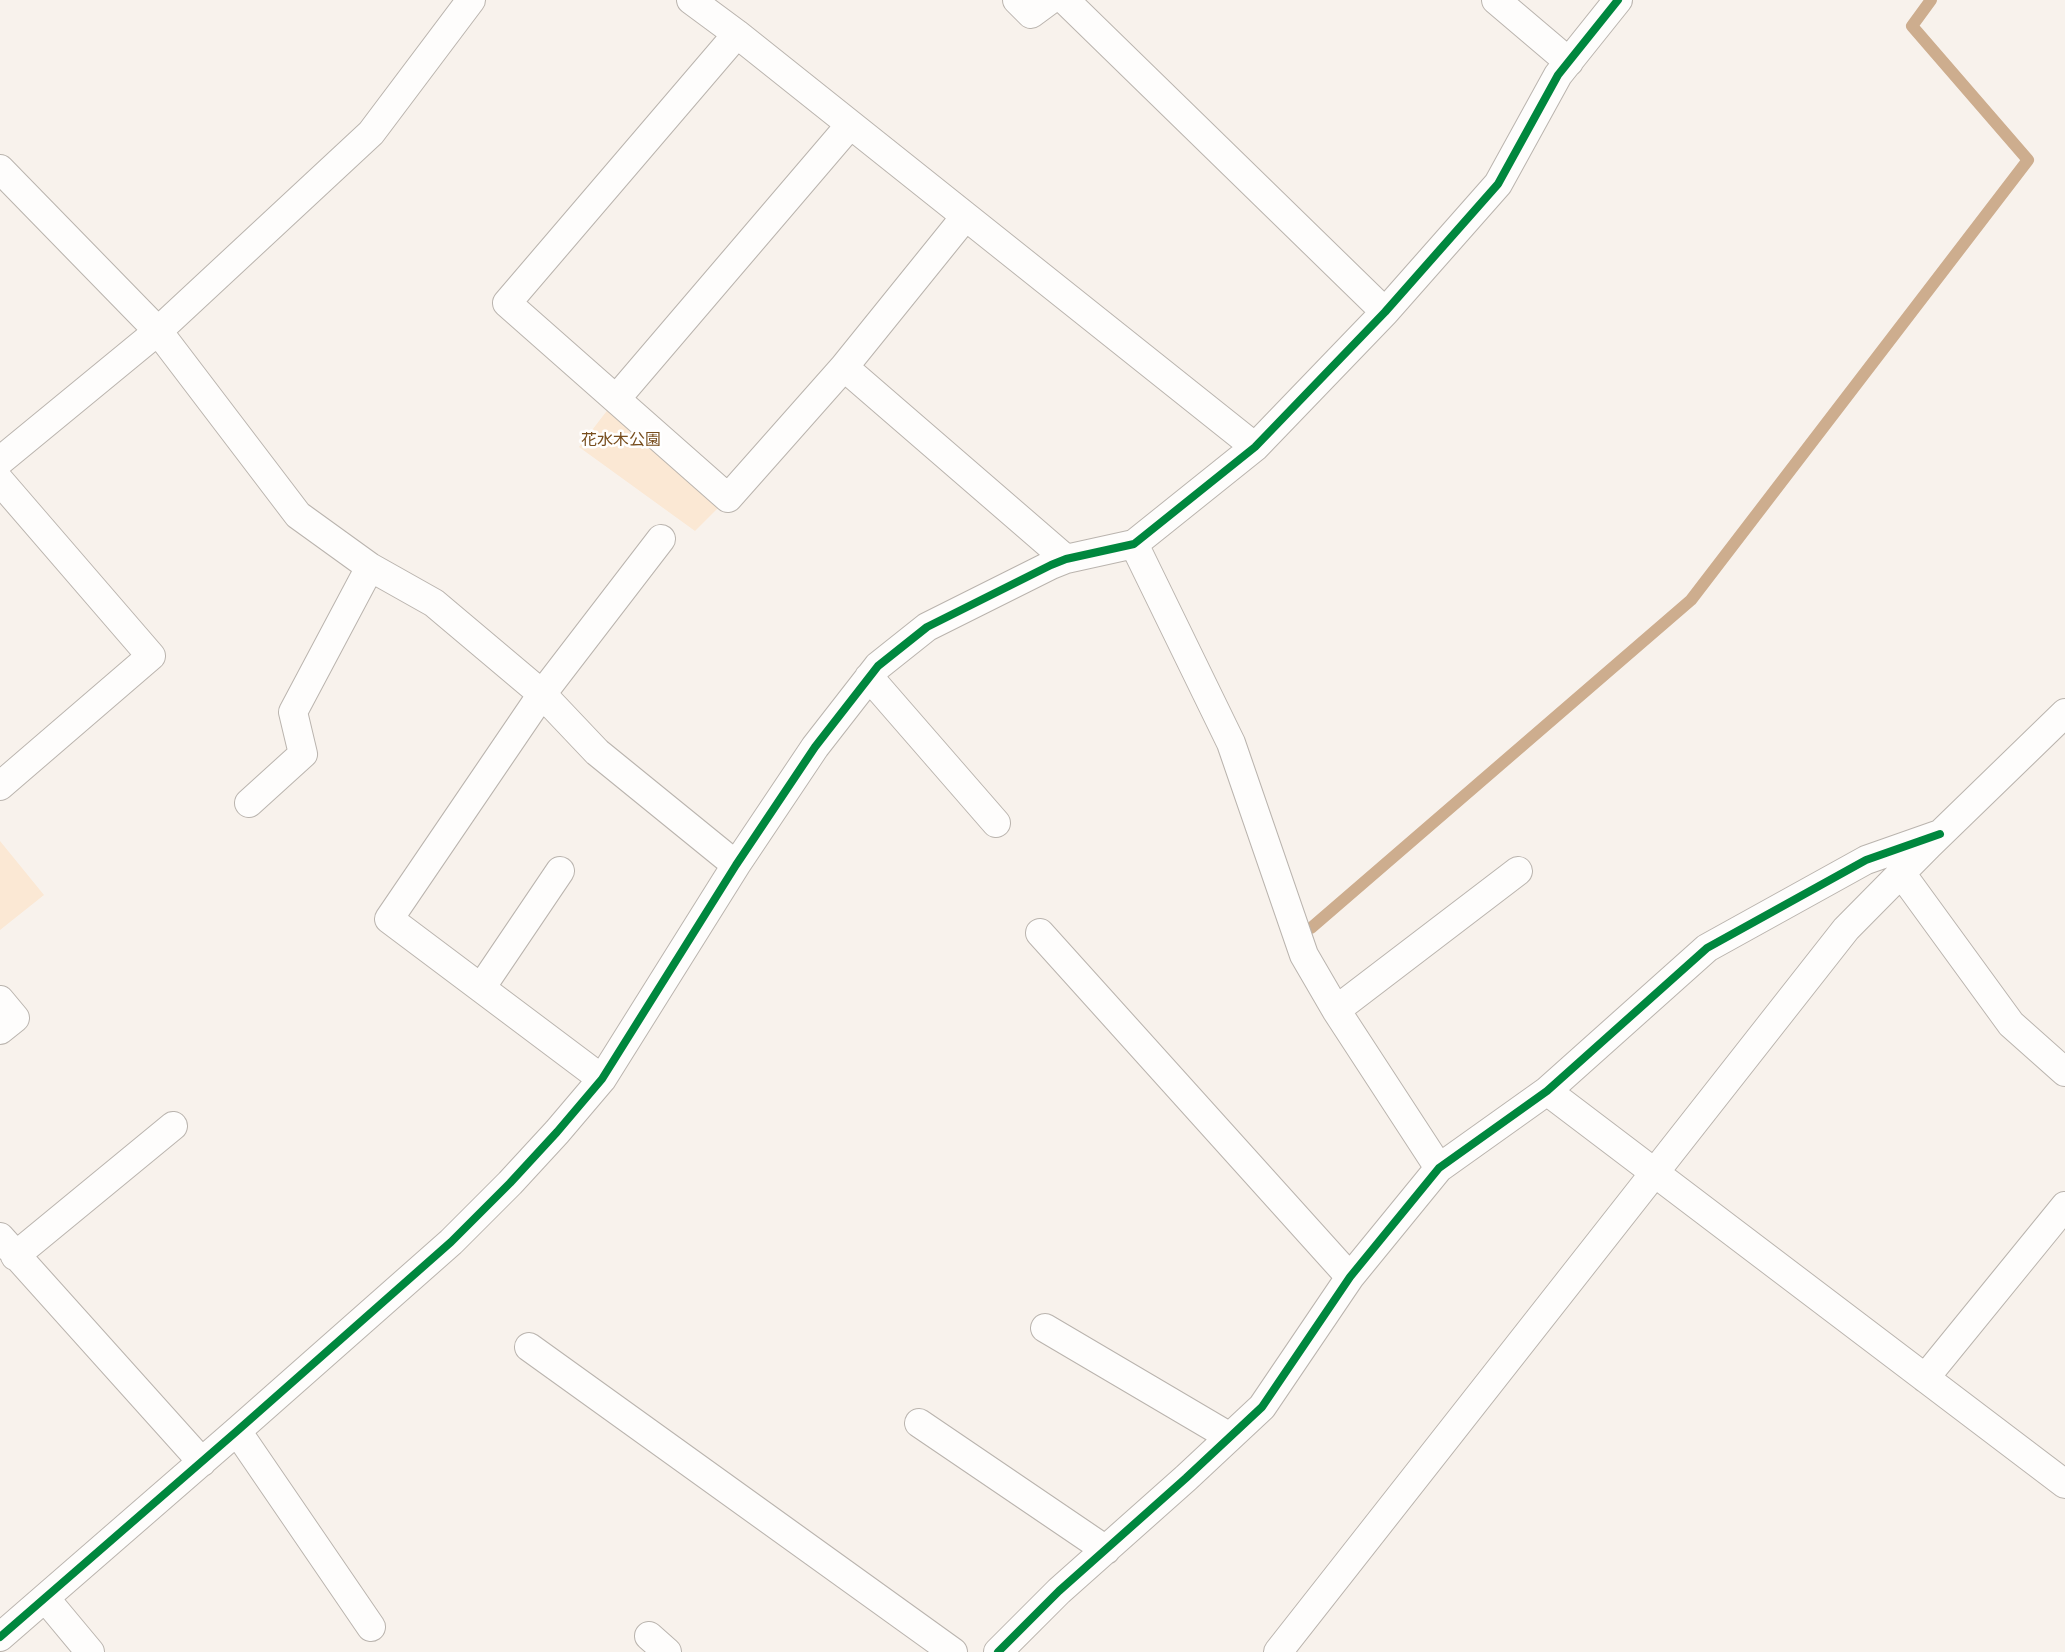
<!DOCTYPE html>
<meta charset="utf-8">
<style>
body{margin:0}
canvas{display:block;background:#f8f2ec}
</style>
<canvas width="2065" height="1652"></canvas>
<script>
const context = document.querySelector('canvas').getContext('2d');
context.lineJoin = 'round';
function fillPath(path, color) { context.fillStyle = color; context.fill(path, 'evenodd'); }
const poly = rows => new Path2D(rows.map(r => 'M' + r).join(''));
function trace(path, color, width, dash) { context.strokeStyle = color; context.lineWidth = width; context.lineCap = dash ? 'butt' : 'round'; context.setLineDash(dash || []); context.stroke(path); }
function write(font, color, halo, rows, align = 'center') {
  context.font = font + ' Poppins,"Noto Sans JP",sans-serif'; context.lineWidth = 5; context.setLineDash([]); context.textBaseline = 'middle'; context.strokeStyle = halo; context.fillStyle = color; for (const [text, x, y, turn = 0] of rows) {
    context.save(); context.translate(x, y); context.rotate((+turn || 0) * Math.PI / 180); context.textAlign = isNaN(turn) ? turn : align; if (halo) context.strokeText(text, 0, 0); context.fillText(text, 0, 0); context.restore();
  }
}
const green = poly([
 [616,399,728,498,695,531,579,447],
 [0,841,44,895,0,930]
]);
const stream = poly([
 [1311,928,1691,600,2028,160,1912,26,1931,0]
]);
const minor = poly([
 [691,0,737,34,507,303,728,498,844,367,1066,559],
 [1017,0,1031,14,1050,0],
 [1065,0,1385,312],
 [1496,0,1569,62],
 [737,34,1255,447],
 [0,169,158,331,298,515,370,567,434,603,542,694,597,752,736,865],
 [844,367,965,217],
 [616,399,850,125],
 [0,461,158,331,371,133,471,0],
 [0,481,151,656,0,786],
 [1134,544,1231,743,1304,955,1336,1010,1439,1168],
 [869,677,996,823],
 [249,803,303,754,293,712,370,567],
 [1901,873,2011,1024,2065,1072],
 [1040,933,1350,1277],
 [481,988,560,871],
 [0,1000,15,1018,0,1030],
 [1336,1010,1518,871],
 [602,1079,389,919,542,694,661,539],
 [1547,1091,2065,1484],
 [0,1237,202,1462],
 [15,1256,173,1126],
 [1045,1328,1230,1437],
 [529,1347,953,1652],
 [1925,1378,2065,1206],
 [919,1423,1106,1550],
 [237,1431,371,1627],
 [45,1598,90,1652],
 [649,1636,667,1652],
 [0,1637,237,1431,451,1242,510,1183,557,1132,602,1079,736,865,815,747,878,666,927,627,1051,565,1066,559,1134,544,1255,447,1385,312,1498,184,1558,75,1618,0],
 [998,1652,1059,1591,1186,1478,1262,1407,1350,1277,1439,1168,1547,1091,1707,948,1866,860,1940,834],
 [1278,1652,1846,929,1929,845,2065,713]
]);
const cycleway = poly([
 [0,1637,237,1431,451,1242,510,1183,557,1132,602,1079,736,865,815,747,878,666,927,627,1051,565,1066,559,1134,544,1255,447,1385,312,1498,184,1558,75,1618,0],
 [998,1652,1059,1591,1186,1478,1262,1407,1350,1277,1439,1168,1547,1091,1707,948,1866,860,1940,834]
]);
const parkNames = [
 ["花水木公園",621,441]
];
fillPath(green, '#fbe8d4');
trace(stream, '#cdad8e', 12);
trace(minor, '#bab4ae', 30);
trace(minor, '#fefdfc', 28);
trace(cycleway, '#00873e', 8);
write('16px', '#774d1d', '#fff', parkNames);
</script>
